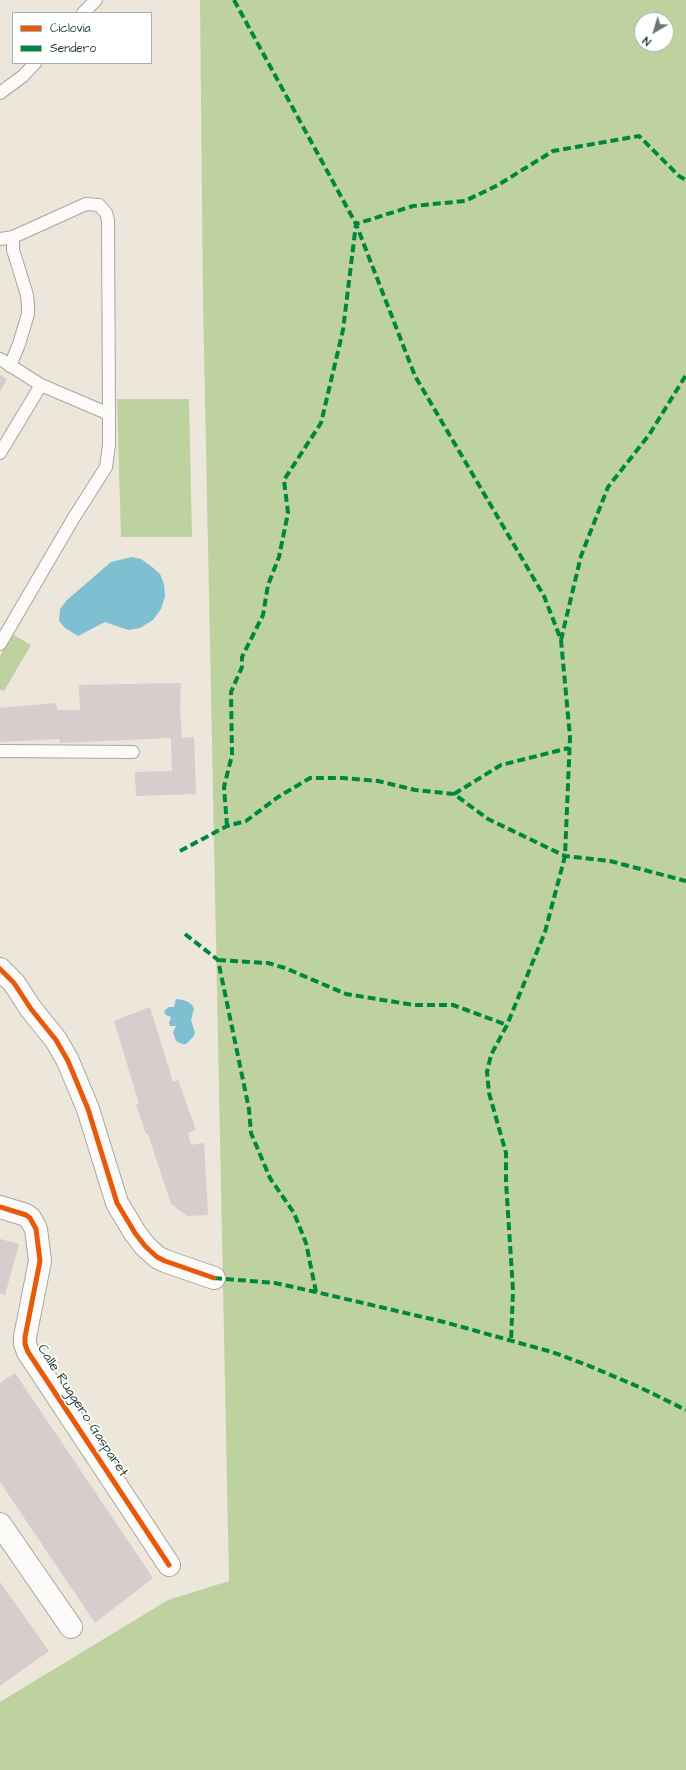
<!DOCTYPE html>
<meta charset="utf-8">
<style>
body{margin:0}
#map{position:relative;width:686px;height:1770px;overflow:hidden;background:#ece6db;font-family:"Architects Daughter",sans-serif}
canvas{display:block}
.legend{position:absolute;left:12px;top:12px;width:140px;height:52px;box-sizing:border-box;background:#fff;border:1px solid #a5b1ae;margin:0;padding:5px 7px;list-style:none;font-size:12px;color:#1f3d34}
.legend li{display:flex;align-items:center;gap:8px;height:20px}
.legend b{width:20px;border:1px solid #a5b1ae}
.north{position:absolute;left:634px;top:12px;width:40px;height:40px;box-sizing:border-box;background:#fff;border:1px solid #a5b1ae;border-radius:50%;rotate:218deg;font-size:11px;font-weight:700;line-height:16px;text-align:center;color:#1f3d34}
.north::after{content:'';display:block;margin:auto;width:14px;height:18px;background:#67786e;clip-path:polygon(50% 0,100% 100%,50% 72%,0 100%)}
</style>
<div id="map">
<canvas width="686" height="1770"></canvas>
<ul class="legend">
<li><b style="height:5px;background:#e8590c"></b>Ciclovía</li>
<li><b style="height:5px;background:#00873e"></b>Sendero</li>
</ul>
<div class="north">N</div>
</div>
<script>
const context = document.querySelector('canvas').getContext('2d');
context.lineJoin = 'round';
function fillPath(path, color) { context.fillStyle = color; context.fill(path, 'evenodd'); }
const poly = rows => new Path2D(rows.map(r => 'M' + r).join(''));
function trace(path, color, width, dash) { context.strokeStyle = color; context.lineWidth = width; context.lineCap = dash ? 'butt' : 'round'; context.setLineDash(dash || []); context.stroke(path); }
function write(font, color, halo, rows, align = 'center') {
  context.font = font + ' "Architects Daughter",sans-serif'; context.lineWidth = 3.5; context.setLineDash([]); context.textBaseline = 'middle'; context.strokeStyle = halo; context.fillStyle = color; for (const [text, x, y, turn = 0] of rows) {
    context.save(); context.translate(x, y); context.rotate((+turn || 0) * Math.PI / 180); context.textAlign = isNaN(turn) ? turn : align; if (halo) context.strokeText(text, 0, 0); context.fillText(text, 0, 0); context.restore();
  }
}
const green = poly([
 [200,0,686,0,686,1770,0,1770,0,1702,168,1600,229,1581,203,300],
 [642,20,666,20,666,44,642,44],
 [117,399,189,399,192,537,121,537],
 [12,634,31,645,4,691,0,689,0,656]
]);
const water = poly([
 [132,557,141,559,151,566,160,574,164,584,165,596,161,609,153,620,140,628,128,630,105,622,78,636,65,628,59,621,60,609,67,600,111,562],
 [176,999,183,1000,188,1002,192,1005,194,1009,191,1020,195,1033,193,1037,186,1044,182,1044,176,1041,173,1032,176,1026,170,1026,169,1023,171,1017,166,1015,164,1011,169,1007,174,1007]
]);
const building = poly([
 [0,375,7,379,0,392],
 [181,683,180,706,182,738,194,737,196,794,136,796,135,772,172,771,171,738,60,743,59,739,0,742,0,708,55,703,58,710,80,710,79,685],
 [150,1007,173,1082,178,1080,196,1130,188,1133,191,1145,204,1143,208,1215,187,1216,171,1204,148,1134,146,1134,136,1105,139,1104,114,1021],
 [0,1239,19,1244,5,1295,0,1294],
 [15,1373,153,1578,95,1623,0,1482,0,1383],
 [0,1582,49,1651,0,1686]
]);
const lane = poly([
 [83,13,96,0],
 [0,93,23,76,35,63],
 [0,239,13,237],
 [0,359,41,385,0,453],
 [10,366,19,344,28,314,28,305,27,295,13,250,13,237,86,204,99,205,106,213,108,220,109,414,41,385],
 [0,644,73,519,106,467,109,445,109,414],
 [0,751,133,752]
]);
const street = poly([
 [0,969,14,983,31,1009,56,1040,68,1061,88,1109,117,1203,135,1233,145,1246,157,1257,165,1261,214,1278],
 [0,1207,26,1215,30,1218,36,1229,40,1261,25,1337,25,1344,28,1352,169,1565],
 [0,1524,71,1627]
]);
const quiet = poly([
 [234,0,356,224,415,376,544,596,561,640,570,737,565,856,545,932,507,1025,491,1055,487,1072,489,1093,506,1153,506,1182,513,1290,511,1341],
 [561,640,581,556,608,487,649,435,686,375],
 [454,794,501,765,569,748],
 [227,826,224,787,232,755,231,692,242,667,242,657,263,615,268,585,279,557,288,513,284,480,321,423,343,330,356,224,413,206,465,201,498,185,553,151,639,136,679,176,686,180],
 [180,851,227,826,246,821,278,797,310,778,343,778,378,781,415,790,454,794,488,819,565,856,610,861,686,881],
 [185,934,218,960,249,1109,251,1133,270,1178,294,1213,306,1243,316,1292],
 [218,960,268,963,285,968,346,994,414,1005,453,1005,507,1025],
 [214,1278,275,1283,316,1292,444,1322,552,1352,587,1365,639,1387,686,1410]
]);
const cycleway = poly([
 [0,969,14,983,31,1009,56,1040,68,1061,88,1109,117,1203,135,1233,145,1246,157,1257,165,1261,214,1278],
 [0,1207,26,1215,30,1218,36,1229,40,1261,25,1337,25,1344,28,1352,169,1565]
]);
const streetNames = [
 ["Calle Ruggero Gasparet",82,1411,57]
];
fillPath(green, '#bed29f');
fillPath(water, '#7fbfd2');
fillPath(building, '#d8cccd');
trace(lane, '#a7a7a0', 14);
trace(street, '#a7a7a0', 24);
trace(lane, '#fcfbfa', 12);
trace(street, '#fcfbfa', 22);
trace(quiet, '#00873e', 4, [8, 4]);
trace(cycleway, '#e8590c', 5);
write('14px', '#1f3d34', '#fff', streetNames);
</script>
